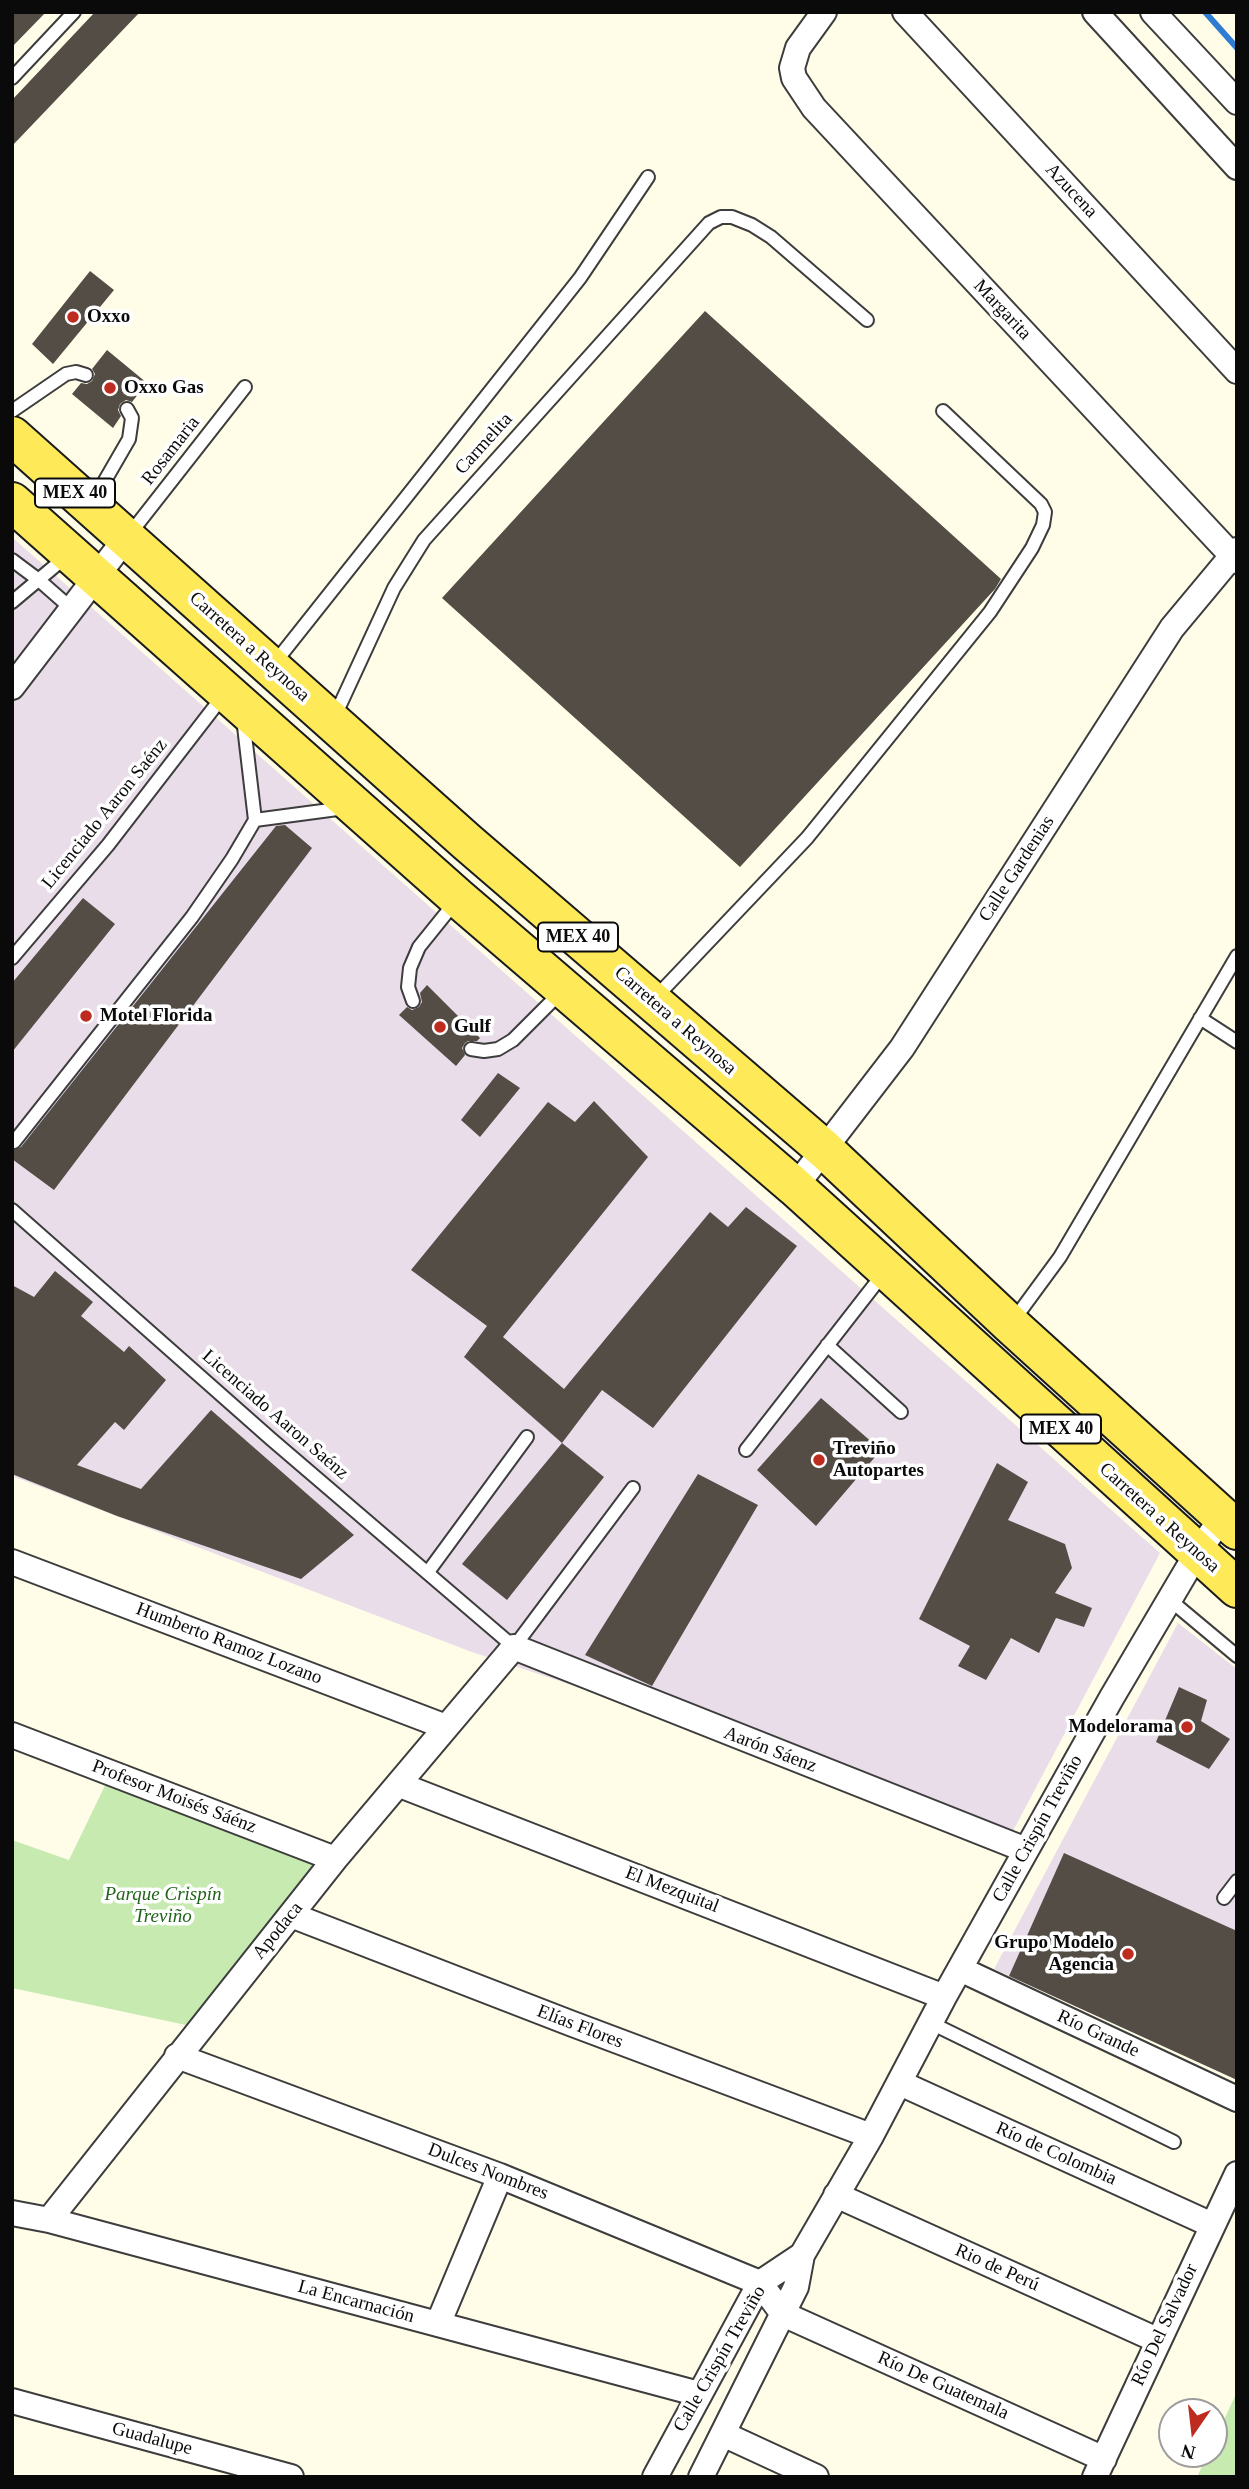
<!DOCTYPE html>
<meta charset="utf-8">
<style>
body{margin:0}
#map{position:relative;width:1249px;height:2489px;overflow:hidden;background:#fffde7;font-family:"Times New Roman",serif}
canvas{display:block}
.frame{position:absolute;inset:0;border:14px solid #0a0a0a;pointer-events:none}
.north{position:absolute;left:1158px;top:2398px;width:70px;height:70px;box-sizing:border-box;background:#fff;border:2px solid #9d9d9d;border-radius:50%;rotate:194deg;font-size:19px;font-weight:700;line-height:28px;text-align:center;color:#0a0a0a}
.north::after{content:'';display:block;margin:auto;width:24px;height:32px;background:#be2b1f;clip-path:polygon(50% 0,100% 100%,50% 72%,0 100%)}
</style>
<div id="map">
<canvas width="1249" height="2489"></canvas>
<div class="frame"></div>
<div class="north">N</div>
</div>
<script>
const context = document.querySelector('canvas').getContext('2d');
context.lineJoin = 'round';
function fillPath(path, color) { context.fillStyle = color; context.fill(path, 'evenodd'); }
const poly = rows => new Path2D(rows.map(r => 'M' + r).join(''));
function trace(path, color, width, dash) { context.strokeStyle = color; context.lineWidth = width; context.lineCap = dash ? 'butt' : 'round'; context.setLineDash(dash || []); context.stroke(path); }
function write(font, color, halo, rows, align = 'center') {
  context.font = font + ' "Times New Roman",serif'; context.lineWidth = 7; context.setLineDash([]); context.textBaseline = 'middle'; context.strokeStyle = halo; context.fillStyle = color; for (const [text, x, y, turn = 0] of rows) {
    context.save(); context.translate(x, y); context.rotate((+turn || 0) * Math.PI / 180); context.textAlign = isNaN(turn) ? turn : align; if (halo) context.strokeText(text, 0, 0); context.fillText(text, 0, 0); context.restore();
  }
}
const industrial = poly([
 [12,537,1160,1553,1013,1831,469,1651,12,1476],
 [1178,1623,1237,1669,1237,2079,994,1969]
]);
const green = poly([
 [111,1773,335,1859,200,2028,12,1988,12,1840,69,1860],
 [1237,2392,1237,2477,1197,2477,1208,2454,1214,2454,1214,2441]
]);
const stream = poly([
 [1205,12,1237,48]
]);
const building = poly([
 [12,12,46,12,12,47],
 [95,12,140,12,12,146,12,100],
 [90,271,114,290,53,364,32,344],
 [705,311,1001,579,995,589,740,867,442,598],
 [107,350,147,383,132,402,126,400,120,404,118,410,121,416,113,428,72,394,81,383,87,384,92,381,95,374,92,369],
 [285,825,312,848,54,1190,12,1159,12,1151,21,1147,276,826],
 [83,898,115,924,12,1052,12,983],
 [427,985,480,1038,477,1041,468,1041,465,1043,462,1048,465,1055,456,1066,399,1015,407,1007,412,1010,419,1007,422,1002,420,993],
 [498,1073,520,1088,480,1137,461,1120],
 [594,1101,648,1157,503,1337,564,1389,710,1212,728,1227,746,1207,797,1246,653,1428,602,1390,562,1443,464,1357,487,1326,411,1270,548,1102,575,1122],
 [55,1271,93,1302,81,1316,124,1352,129,1346,166,1380,124,1430,115,1422,77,1465,141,1489,211,1410,354,1535,301,1579,117,1516,12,1474,12,1285,34,1297],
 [821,1398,881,1450,816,1526,757,1470],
 [562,1443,604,1477,507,1600,462,1564],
 [997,1463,1028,1482,1008,1520,1065,1544,1072,1568,1055,1593,1092,1608,1084,1627,1056,1618,1039,1653,1011,1638,986,1680,958,1666,970,1646,919,1619],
 [698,1474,758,1505,652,1686,585,1655],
 [1179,1687,1207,1700,1201,1721,1230,1739,1209,1769,1156,1742],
 [1064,1853,1237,1931,1237,2080,1009,1976]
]);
const service = poly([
 [12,78,74,12],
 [12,411,66,374,76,372,86,375],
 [92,503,129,439,132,418,127,409],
 [129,535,245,387],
 [12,560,40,581,73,610],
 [12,602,68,555],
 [273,665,580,278,648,177],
 [334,718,394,588,424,540,709,223,721,217,732,217,752,225,771,237,867,320],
 [255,820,345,808],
 [12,958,108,845,223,696],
 [655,998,807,838,990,612,1032,548,1043,525,1045,512,1041,504,943,411],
 [413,1001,408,987,410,968,419,947,456,901],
 [1200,1018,1237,1042],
 [471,1049,484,1051,498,1049,513,1040,561,992],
 [14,1142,192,917,232,859,255,820,243,718],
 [12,1210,271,1439,514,1647,633,1488],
 [1013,1321,1060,1257,1237,956],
 [827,1345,901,1412],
 [746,1450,883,1274],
 [428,1572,527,1437],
 [1170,1600,1237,1656],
 [1224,1898,1237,1881],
 [931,2023,1174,2142]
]);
const minor = poly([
 [824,12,798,48,792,68,794,78,814,108,1237,561],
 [905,12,1237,371],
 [1095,12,1237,167],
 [1153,12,1237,102],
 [12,687,126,538],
 [795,1187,902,1048,1172,628,1237,550],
 [12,1562,446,1727],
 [12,1735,335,1859],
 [400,1785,944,1997],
 [291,1915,570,2023,871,2136],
 [960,1969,1237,2099],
 [177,2056,500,2176,760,2283,783,2314,1104,2459],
 [900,2083,1212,2225],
 [836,2195,1157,2340],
 [12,2213,49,2220,699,2394],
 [49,2220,335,1859,514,1647,1026,1850],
 [438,2324,500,2176],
 [12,2401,291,2477],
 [723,2434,816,2477],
 [655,2477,760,2283,802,2255],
 [701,2477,796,2287,802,2255,871,2136,944,1997,1112,1697,1197,1553,1222,1518],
 [1095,2477,1237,2174]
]);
const primary = poly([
 [12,436,467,842,825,1150,1010,1324,1237,1530],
 [12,502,458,898,795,1187,1237,1588]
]);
const markers = [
 [73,317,7,"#be2b1f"],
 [110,388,7,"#be2b1f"],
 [86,1016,7,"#be2b1f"],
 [440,1027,7,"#be2b1f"],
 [819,1460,7,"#be2b1f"],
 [1187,1727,7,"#be2b1f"],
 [1128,1954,7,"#be2b1f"]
];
const shields = [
 [75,493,80],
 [578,937,80],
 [1061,1429,80]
];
const shieldNames = [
 ["MEX 40",75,493],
 ["MEX 40",578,937],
 ["MEX 40",1061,1429]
];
const streetNames = [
 ["Azucena",1071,191,47],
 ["Margarita",1002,310,47],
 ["Carmelita",484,444,-48],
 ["Rosamaria",171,451,-52],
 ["Carretera a Reynosa",249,647,42],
 ["Licenciado Aaron Saénz",105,814,-51],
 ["Calle Gardenias",1017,869,-57],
 ["Carretera a Reynosa",675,1021,41],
 ["Licenciado Aaron Saénz",275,1415,41],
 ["Carretera a Reynosa",1159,1518,42],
 ["Humberto Ramoz Lozano",229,1644,21],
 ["Aarón Sáenz",770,1750,21],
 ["Profesor Moisés Sáénz",174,1797,21],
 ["Calle Crispín Treviño",1038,1829,-61],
 ["El Mezquital",672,1890,21],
 ["Apodaca",278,1931,-51],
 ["Elías Flores",580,2027,21],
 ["Río Grande",1098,2034,25],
 ["Río de Colombia",1056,2154,24],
 ["Dulces Nombres",488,2172,21],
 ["Rio de Perú",997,2268,24],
 ["La Encarnación",356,2302,15],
 ["Río Del Salvador",1165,2325,-65],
 ["Calle Crispín Treviño",720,2359,-60],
 ["Río De Guatemala",943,2386,24],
 ["Guadalupe",152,2439,15]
];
const poiNames = [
 ["Oxxo",87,317],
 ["Oxxo Gas",124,388],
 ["Motel Florida",100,1016],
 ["Gulf",454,1027],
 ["Treviño",833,1449],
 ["Autopartes",833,1471],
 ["Modelorama",1173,1727,"right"],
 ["Grupo Modelo",1114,1943,"right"],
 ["Agencia",1114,1965,"right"]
];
const parkNames = [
 ["Parque Crispín",163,1895],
 ["Treviño",163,1917]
];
fillPath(industrial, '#eaddea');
fillPath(green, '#c7eab1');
trace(stream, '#2f7dd2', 6);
fillPath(building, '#534d46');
trace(service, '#3d3d3d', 16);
trace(minor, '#3d3d3d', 28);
trace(primary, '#1b1b1b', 42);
trace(service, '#fff', 12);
trace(minor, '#fff', 24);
trace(primary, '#feea59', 38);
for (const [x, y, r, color] of markers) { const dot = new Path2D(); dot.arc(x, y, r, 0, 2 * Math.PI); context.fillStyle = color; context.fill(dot); trace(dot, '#fff', 2.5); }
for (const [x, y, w] of shields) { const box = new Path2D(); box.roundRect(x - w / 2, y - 14.5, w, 29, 5); context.fillStyle = '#fff'; context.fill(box); trace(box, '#0a0a0a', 2); }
write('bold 18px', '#0a0a0a', null, shieldNames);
write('19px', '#0a0a0a', '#fff', streetNames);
write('bold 19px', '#0a0a0a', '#fff', poiNames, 'left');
write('italic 19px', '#20631a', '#fff', parkNames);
</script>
